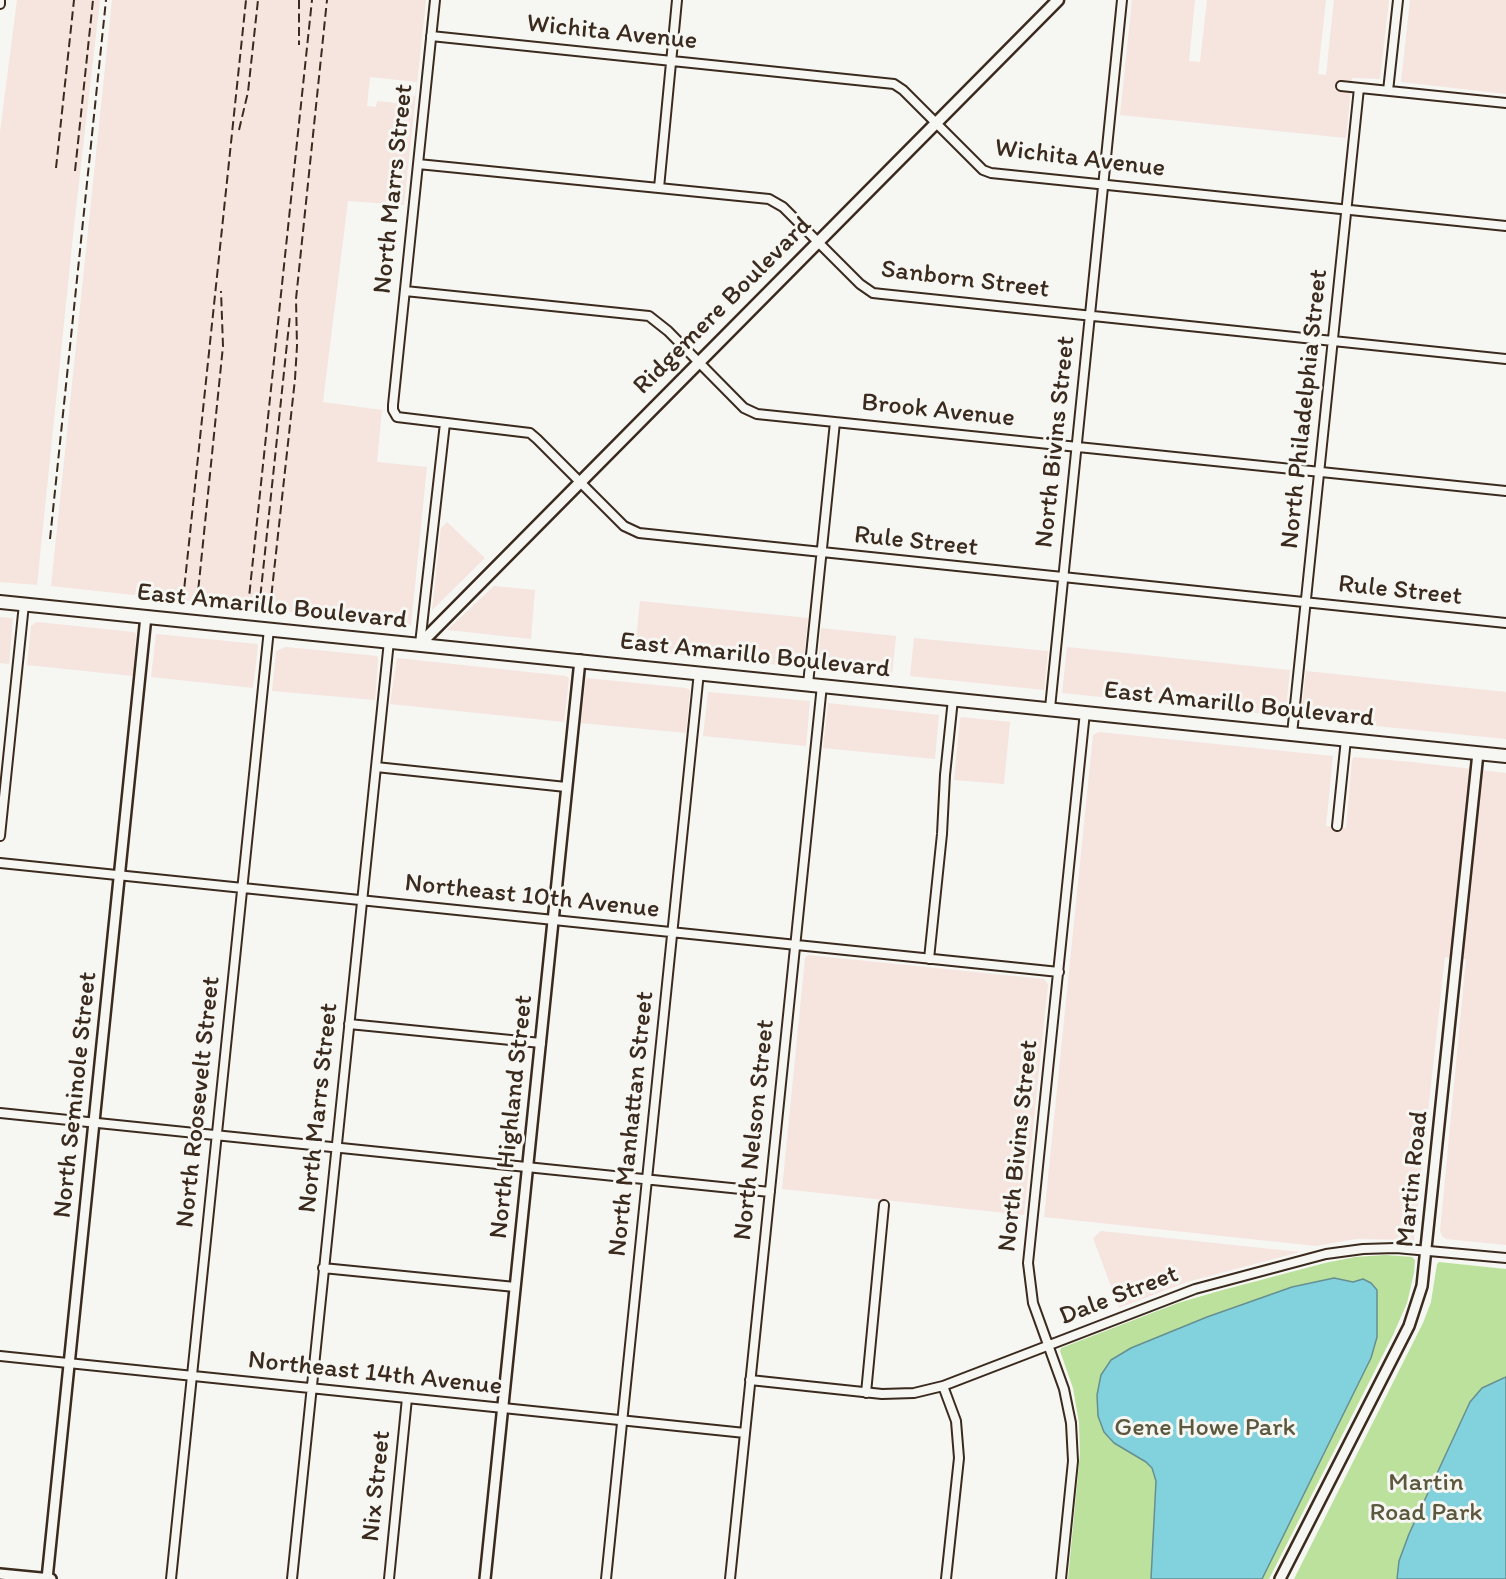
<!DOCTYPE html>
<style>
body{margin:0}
canvas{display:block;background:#f6f6f2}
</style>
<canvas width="1506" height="1579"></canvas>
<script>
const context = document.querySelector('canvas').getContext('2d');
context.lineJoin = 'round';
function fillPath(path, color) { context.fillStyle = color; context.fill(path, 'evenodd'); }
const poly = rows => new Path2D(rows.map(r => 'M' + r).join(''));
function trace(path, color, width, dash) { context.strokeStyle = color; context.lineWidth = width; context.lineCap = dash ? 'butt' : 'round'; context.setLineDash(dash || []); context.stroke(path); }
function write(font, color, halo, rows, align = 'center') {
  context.font = font + ' Itim,sans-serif'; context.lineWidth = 6; context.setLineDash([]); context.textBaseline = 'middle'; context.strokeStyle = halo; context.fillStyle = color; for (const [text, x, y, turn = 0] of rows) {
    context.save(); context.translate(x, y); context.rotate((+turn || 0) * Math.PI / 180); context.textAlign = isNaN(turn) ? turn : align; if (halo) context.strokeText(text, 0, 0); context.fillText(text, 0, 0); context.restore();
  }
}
const built = poly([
 [17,0,100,0,74,226,37,585,0,582,0,132],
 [112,0,426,0,404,205,348,201,323,402,382,410,377,462,427,467,411,625,51,586],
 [370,77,417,82,415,96,407,95,406,104,377,101,376,107,367,106],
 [1132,0,1195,0,1189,61,1200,62,1207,0,1326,0,1318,74,1326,75,1334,0,1389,0,1380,79,1352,78,1346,138,1120,115],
 [1410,0,1506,0,1506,94,1401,82],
 [447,522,485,558,432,610,441,528],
 [494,586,535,590,531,639,447,630],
 [640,601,808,618,803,666,797,667,635,650],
 [0,617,13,618,9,664,0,663],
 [37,622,134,632,136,634,133,676,27,665,31,626],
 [821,628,896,636,892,675,818,667],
 [156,634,257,644,258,646,253,688,151,677],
 [914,638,1048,651,1044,690,910,676],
 [286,647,377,656,378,659,375,700,272,691,276,651],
 [1067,647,1290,670,1285,716,1062,693],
 [397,658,566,676,569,678,564,722,390,704],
 [1306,671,1506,692,1506,739,1306,719,1301,716],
 [586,678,686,688,690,690,686,733,581,723],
 [708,692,810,701,806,746,703,736],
 [828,703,939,715,935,759,823,748],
 [962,717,1010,722,1004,784,954,780,960,718],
 [1099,732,1333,756,1326,826,1340,828,1346,828,1352,760,1354,757,1412,762,1506,773,1506,1245,1446,1239,1442,1236,1440,1231,1466,959,1445,957,1414,1240,1356,1239,1316,1246,1044,1217,1093,735],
 [808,955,1044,979,1048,984,1024,1215,782,1189,805,958],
 [1101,1231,1300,1252,1187,1282,1119,1308,1093,1238]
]);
const green = poly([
 [1386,1255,1412,1257,1415,1260,1414,1273,1407,1303,1393,1335,1269,1579,1068,1579,1080,1454,1079,1423,1073,1388,1060,1351,1061,1348,1178,1303,1219,1291,1325,1263,1355,1257],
 [1439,1262,1506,1269,1506,1579,1294,1579,1423,1323,1431,1302,1437,1264]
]);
const water = poly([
 [1334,1278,1353,1282,1363,1279,1371,1283,1377,1290,1377,1337,1371,1358,1262,1579,1151,1579,1156,1481,1152,1468,1146,1462,1114,1443,1104,1432,1098,1416,1097,1395,1101,1375,1111,1360,1131,1348,1207,1317,1292,1287,1334,1278],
 [1506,1377,1506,1579,1397,1579,1399,1561,1409,1534,1470,1402,1482,1388,1506,1377]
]);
const minor = poly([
 [435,0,393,405,393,410,397,417,530,433,537,439,624,526,639,533,1506,623],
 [0,4,0,0],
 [431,36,894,84,903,90,983,170,991,173,1506,226],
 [1341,86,1506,103],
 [1388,91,1398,0],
 [418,164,769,199,783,207,860,284,873,293,882,294,1506,359],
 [659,188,677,0],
 [405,291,649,316,668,331,744,408,757,414,1506,491],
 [420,644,445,423],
 [808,684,835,422],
 [1050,708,1122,0],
 [1292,734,1359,88],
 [376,767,566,787],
 [1337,826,1346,739],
 [0,836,24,604],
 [0,863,1059,972],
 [929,959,942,834,945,775,953,699],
 [349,1024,541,1043],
 [0,1113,770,1192],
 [323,1268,515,1287],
 [0,1356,745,1433],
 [750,1380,882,1394,914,1393,943,1386,1195,1289,1326,1254,1363,1249,1396,1248,1506,1258],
 [943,1386,956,1421,959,1458,946,1579],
 [866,1393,884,1205],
 [171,1579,269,629],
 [292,1579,389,641],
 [389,1579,407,1398],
 [606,1579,699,672],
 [730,1579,822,685],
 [1061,1579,1073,1461,1071,1423,1064,1389,1033,1303,1028,1263,1085,712]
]);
const tertiary = poly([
 [0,1574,51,1579],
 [47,1579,146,616],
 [485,1579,580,660],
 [1280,1579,1409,1326,1422,1286,1478,753]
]);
const secondary = poly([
 [420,644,1058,0]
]);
const trunk = poly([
 [0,602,1506,756]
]);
const rail = poly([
 [299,0,299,45],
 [239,130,248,92,258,0],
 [56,168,74,0],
 [75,171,93,0],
 [50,539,106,0],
 [183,600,246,0],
 [197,602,223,346,221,291],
 [248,607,312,0],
 [270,608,295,379,297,346,296,299,327,0],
 [259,609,290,315]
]);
const streetNames = [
 ["Wichita Avenue",612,33,6],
 ["Wichita Avenue",1080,159,7],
 ["North Marrs Street",394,189,-84],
 ["Sanborn Street",965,280,7],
 ["Ridgemere Boulevard",723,306,-45],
 ["North Philadelphia Street",1305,409,-84],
 ["Brook Avenue",938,411,6],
 ["North Bivins Street",1056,442,-84],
 ["Rule Street",916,542,6],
 ["Rule Street",1400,591,6],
 ["East Amarillo Boulevard",272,607,6],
 ["East Amarillo Boulevard",755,656,6],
 ["East Amarillo Boulevard",1239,705,6],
 ["Northeast 10th Avenue",532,897,6],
 ["North Seminole Street",76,1095,-84],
 ["North Roosevelt Street",199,1102,-84],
 ["North Marrs Street",319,1108,-84],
 ["North Highland Street",512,1117,-84],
 ["North Manhattan Street",632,1124,-84],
 ["North Nelson Street",755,1130,-84],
 ["North Bivins Street",1019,1146,-84],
 ["Martin Road",1413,1179,-84],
 ["Dale Street",1119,1296,-21],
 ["Northeast 14th Avenue",375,1374,6],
 ["Nix Street",377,1486,-84]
];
const parkNames = [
 ["Gene Howe Park",1205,1428],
 ["Martin",1426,1483],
 ["Road Park",1426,1513]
];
fillPath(built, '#f6e4df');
fillPath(green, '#bce19c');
fillPath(water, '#82d2dd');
trace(water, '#668f91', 1.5);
trace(minor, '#3b2a1e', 12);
trace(tertiary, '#3b2a1e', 14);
trace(secondary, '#3b2a1e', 15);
trace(trunk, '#3b2a1e', 16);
trace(minor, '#f6f6f2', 8);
trace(tertiary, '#f6f6f2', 9);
trace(secondary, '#f6f6f2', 10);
trace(trunk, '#f6f6f2', 12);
trace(rail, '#3b2a1e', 2, [9, 4.5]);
write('26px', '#3b2a1e', '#f6f6f2', streetNames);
write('26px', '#5b583e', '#f6f6f2', parkNames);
</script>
